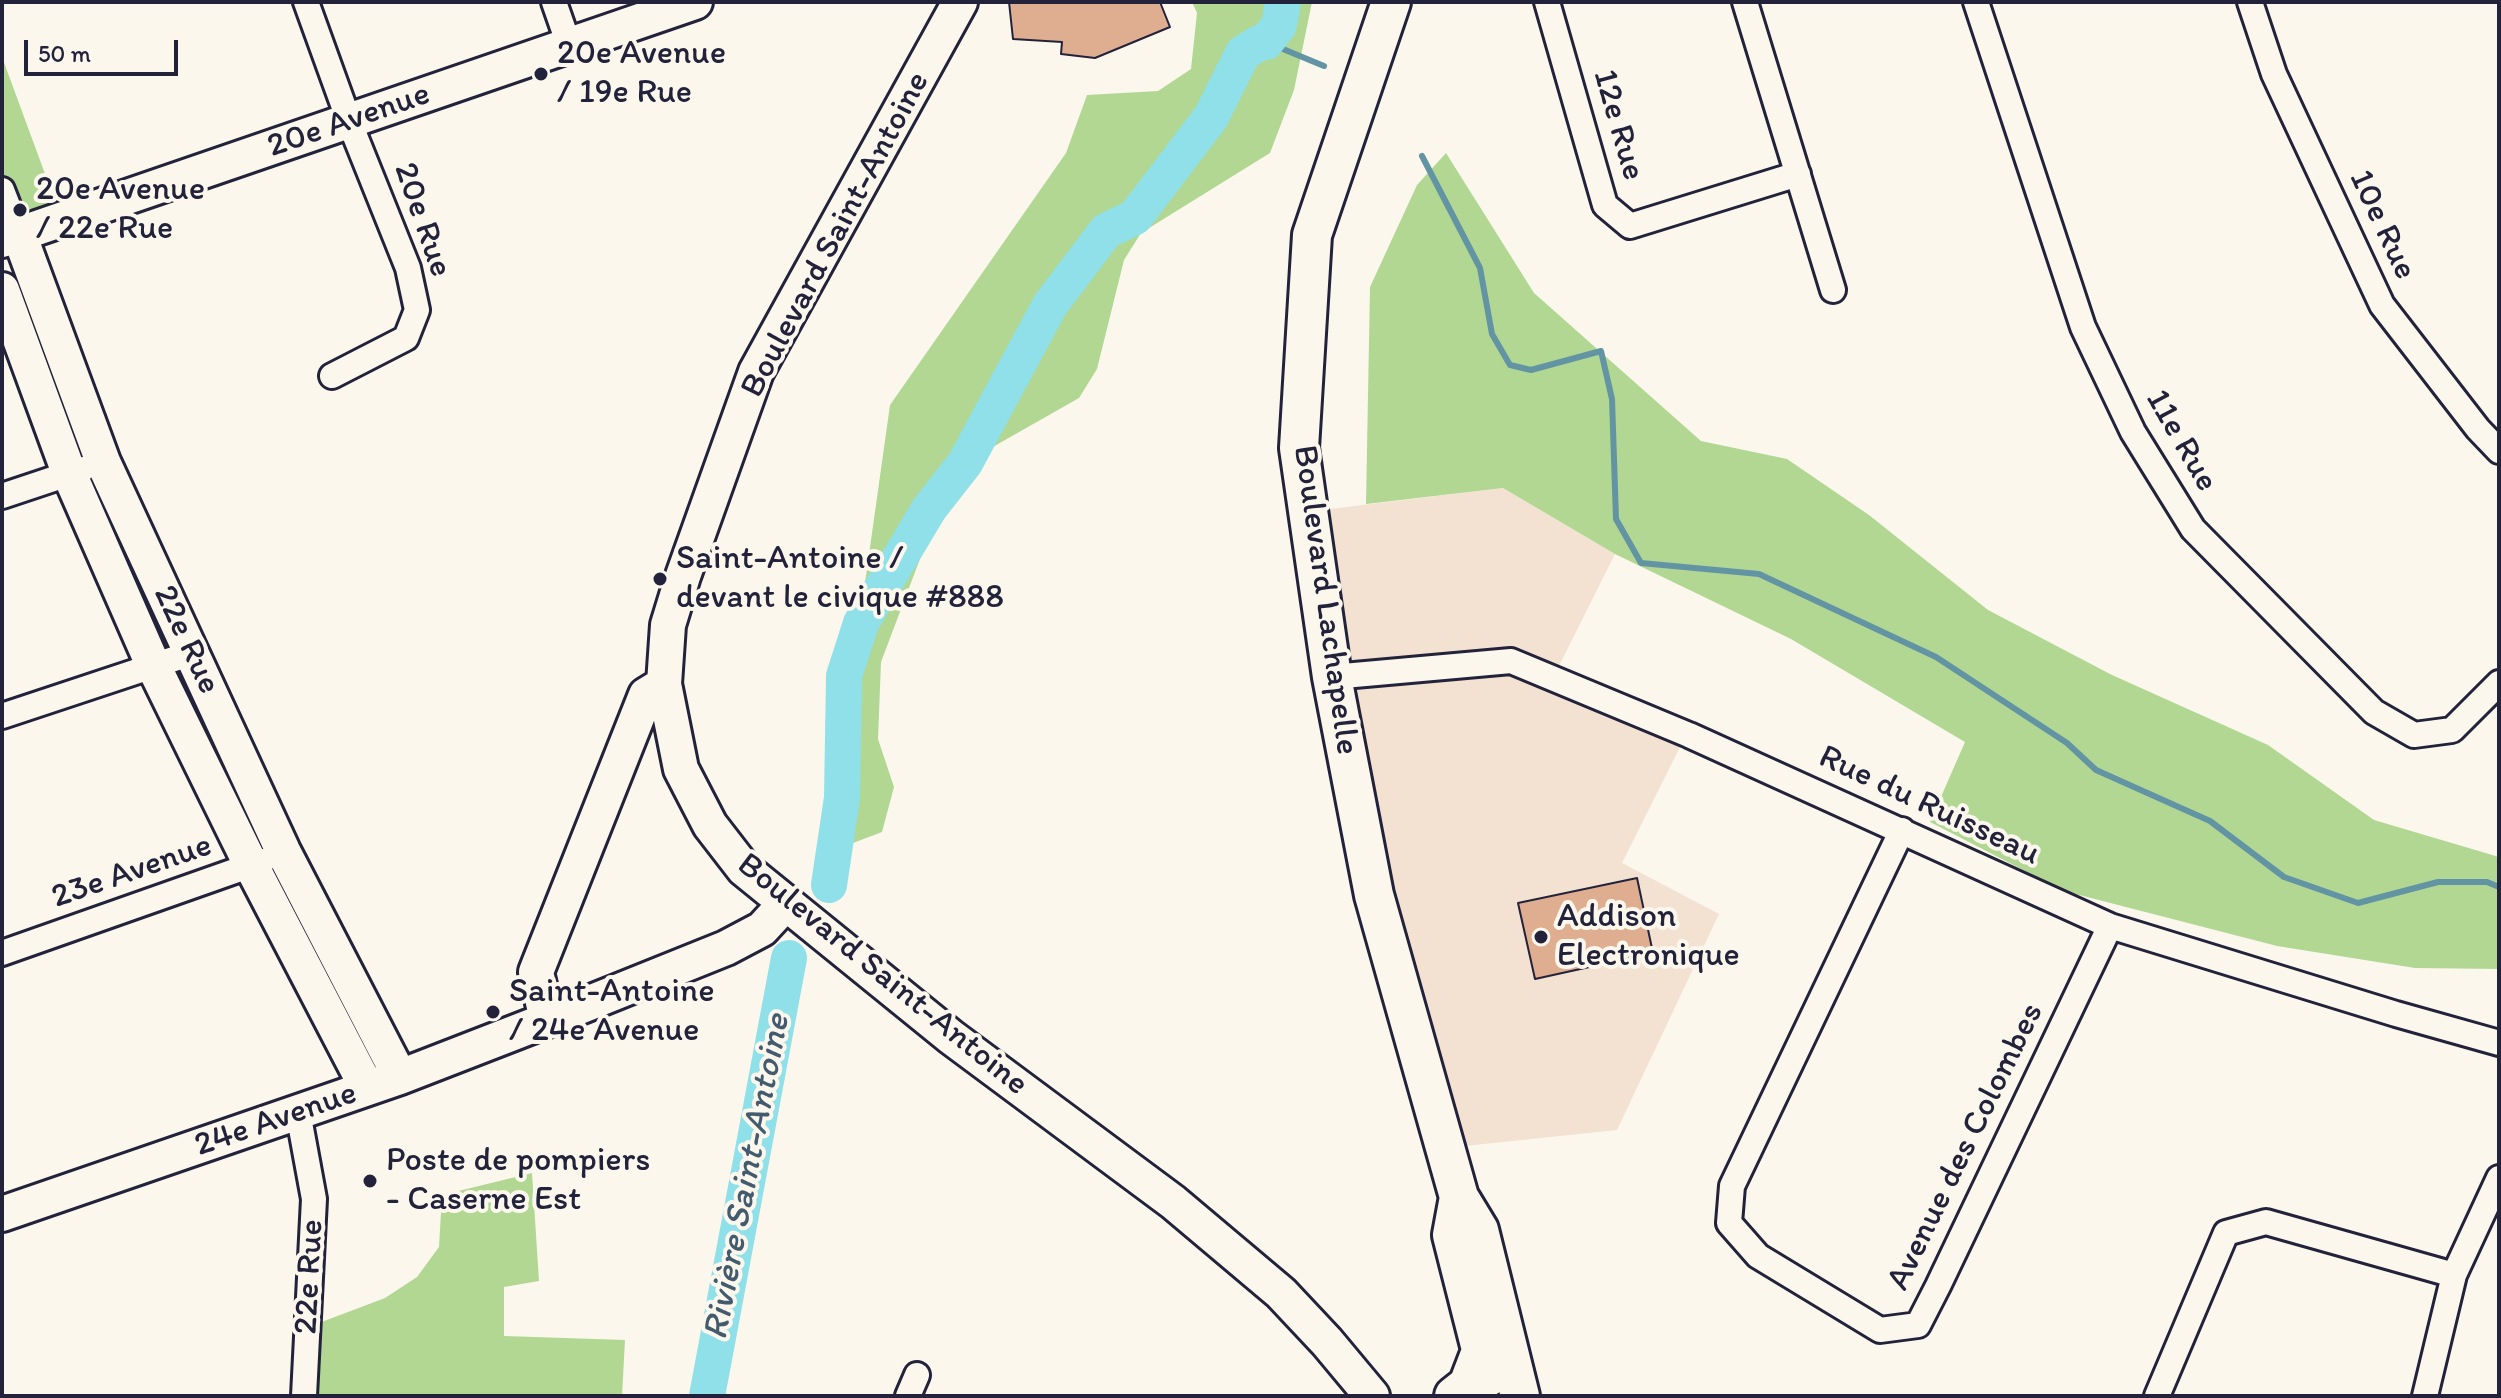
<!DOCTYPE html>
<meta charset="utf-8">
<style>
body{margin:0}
#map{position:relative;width:2501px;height:1398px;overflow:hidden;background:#fbf7ec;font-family:Itim,sans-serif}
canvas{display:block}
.frame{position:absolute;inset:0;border:4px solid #22223b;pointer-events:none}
.scale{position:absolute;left:24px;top:40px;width:154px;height:36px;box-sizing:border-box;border:4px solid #22223b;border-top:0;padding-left:10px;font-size:24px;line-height:28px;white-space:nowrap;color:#22223b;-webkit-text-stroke:6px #fbf7ec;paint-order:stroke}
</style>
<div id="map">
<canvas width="2501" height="1398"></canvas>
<div class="frame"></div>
<div class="scale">50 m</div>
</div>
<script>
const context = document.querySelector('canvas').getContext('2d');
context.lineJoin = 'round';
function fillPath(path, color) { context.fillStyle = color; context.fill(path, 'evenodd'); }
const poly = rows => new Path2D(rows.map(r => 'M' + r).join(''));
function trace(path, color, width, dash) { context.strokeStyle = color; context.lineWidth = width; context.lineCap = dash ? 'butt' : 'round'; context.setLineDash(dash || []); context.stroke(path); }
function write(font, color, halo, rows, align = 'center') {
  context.font = font + ' Itim,sans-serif'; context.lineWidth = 8; context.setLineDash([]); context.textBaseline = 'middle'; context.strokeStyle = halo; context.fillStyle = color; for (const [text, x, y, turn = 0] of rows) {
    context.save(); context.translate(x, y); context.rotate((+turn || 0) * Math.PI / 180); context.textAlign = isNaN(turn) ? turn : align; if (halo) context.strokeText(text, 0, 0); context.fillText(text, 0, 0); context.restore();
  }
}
const built = poly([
 [1503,488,1615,554,1553,678,1684,739,1622,863,1719,914,1617,1130,1436,1149,1316,567,1322,510]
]);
const green = poly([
 [1192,2,1312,2,1294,90,1270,153,1141,233,1124,260,1097,369,1079,398,954,469,881,662,878,739,894,787,882,832,845,846,847,711,890,405,1066,153,1087,95,1158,91,1191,69,1197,13],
 [2,57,62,220,19,234,2,190],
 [1446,153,1534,293,1701,441,1787,459,1869,515,1988,610,2112,675,2268,745,2374,820,2499,857,2499,969,2415,968,2277,946,2064,891,1930,822,1965,742,1791,639,1615,554,1503,488,1366,504,1370,287,1417,185],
 [532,1173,539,1281,504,1287,504,1336,625,1340,622,1396,318,1396,319,1323,385,1298,417,1277,439,1247,442,1195]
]);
const stream = poly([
 [1266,42,1324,66],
 [1422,156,1480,268,1492,334,1510,365,1531,370,1601,351,1612,399,1616,519,1641,563,1759,574,1936,657,2067,743,2096,770,2210,821,2284,877,2358,903,2438,882,2487,882,2499,887]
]);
const river = poly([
 [829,885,842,798,844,676,861,623,929,509,965,463,1050,305,1106,231,1135,217,1211,117,1243,53,1259,43,1266,42,1279,25,1283,2],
 [707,1396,789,958]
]);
const building = poly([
 [1009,2,1160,2,1170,27,1095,58,1061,54,1062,42,1013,39,1009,2],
 [1637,878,1653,953,1535,979,1518,903,1637,878]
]);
const street = poly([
 [306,2,349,121,408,268,417,310,406,338,332,376],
 [554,2,569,45],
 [1547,2,1605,205,1630,226,1798,174],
 [1745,2,1833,290],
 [1976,2,2083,327,2133,432,2193,529,2374,712,2414,735,2452,730,2499,683],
 [2250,2,2274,74,2382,305,2478,429,2499,451],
 [2,190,19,234],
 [2,496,83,469],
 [1332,677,1511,661,1689,735,2110,926,2396,1014,2499,1043],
 [2,716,192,653],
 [1902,830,1732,1186,1729,1223,1758,1256,1880,1330,1918,1325,1938,1286,2110,926],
 [2,953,263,861],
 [298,1112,314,1199,304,1396],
 [908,1396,917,1375],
 [2157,1396,2226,1233,2266,1222,2454,1275],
 [2425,1396,2454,1275,2499,1178]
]);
const secondary = poly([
 [960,2,756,372,683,576,668,625,664,684,681,769,710,825,744,869,951,1037,1173,1202,1281,1293,1327,1342,1372,1396],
 [19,234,103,462,283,851,400,1077],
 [2,240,695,2],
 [2,290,69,473,153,665,252,867,367,1088],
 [547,1020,536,972,646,695,664,684],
 [2,1214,400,1077,547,1020,726,948,762,929,785,904]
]);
const primary = poly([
 [1391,2,1312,235,1299,448,1332,677,1374,895,1459,1197,1479,1230,1520,1396],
 [1459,1197,1452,1235,1488,1377],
 [1454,1396,1468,1385,1481,1351]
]);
const markers = [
 [541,74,8,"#22223b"],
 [20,210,8,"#22223b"],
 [660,579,8,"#22223b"],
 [1541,937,8,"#22223b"],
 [493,1012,8,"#22223b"],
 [370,1181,8,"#22223b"]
];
const poiNames = [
 ["20e Avenue",557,54],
 ["/ 19e Rue",557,93],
 ["20e Avenue",36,190],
 ["/ 22e Rue",36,229],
 ["Saint-Antoine /",676,559],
 ["devant le civique #888",676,598],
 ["Addison",1557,917],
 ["Electronique",1557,956],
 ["Saint-Antoine",509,992],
 ["/ 24e Avenue",509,1031],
 ["Poste de pompiers",386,1161],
 ["- Caserne Est",386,1200]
];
const streetNames = [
 ["20e Avenue",349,121,-19],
 ["12e Rue",1618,125,74],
 ["20e Rue",422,220,71],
 ["10e Rue",2382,225,65],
 ["Boulevard Saint-Antoine",836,235,-62],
 ["11e Rue",2181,441,60],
 ["Boulevard Lachapelle",1325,600,82],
 ["22e Rue",186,640,65],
 ["Rue du Ruisseau",1929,806,25],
 ["23e Avenue",132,872,-19],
 ["Boulevard Saint-Antoine",882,975,39],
 ["24e Avenue",276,1120,-19],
 ["Avenue des Colombes",1966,1147,-64],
 ["22e Rue",310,1277,-87]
];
const waterNames = [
 ["Rivière Saint-Antoine",748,1177,-79]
];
fillPath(built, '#f3e1d1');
fillPath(green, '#b1d793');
trace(stream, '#6394a3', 6);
trace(river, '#8fe0e9', 36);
fillPath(building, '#dfae91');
trace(building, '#22223b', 2);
trace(street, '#22223b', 30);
trace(secondary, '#22223b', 40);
trace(primary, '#22223b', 44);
trace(street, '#fbf7ec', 24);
trace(secondary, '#fbf7ec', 34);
trace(primary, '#fbf7ec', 38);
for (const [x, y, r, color] of markers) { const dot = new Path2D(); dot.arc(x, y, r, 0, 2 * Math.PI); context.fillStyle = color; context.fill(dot); trace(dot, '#fbf7ec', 3); }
write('34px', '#22223b', '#fbf7ec', poiNames, 'left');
write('34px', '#22223b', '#fbf7ec', streetNames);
write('italic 36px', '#435b6f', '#fbf7ec', waterNames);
</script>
